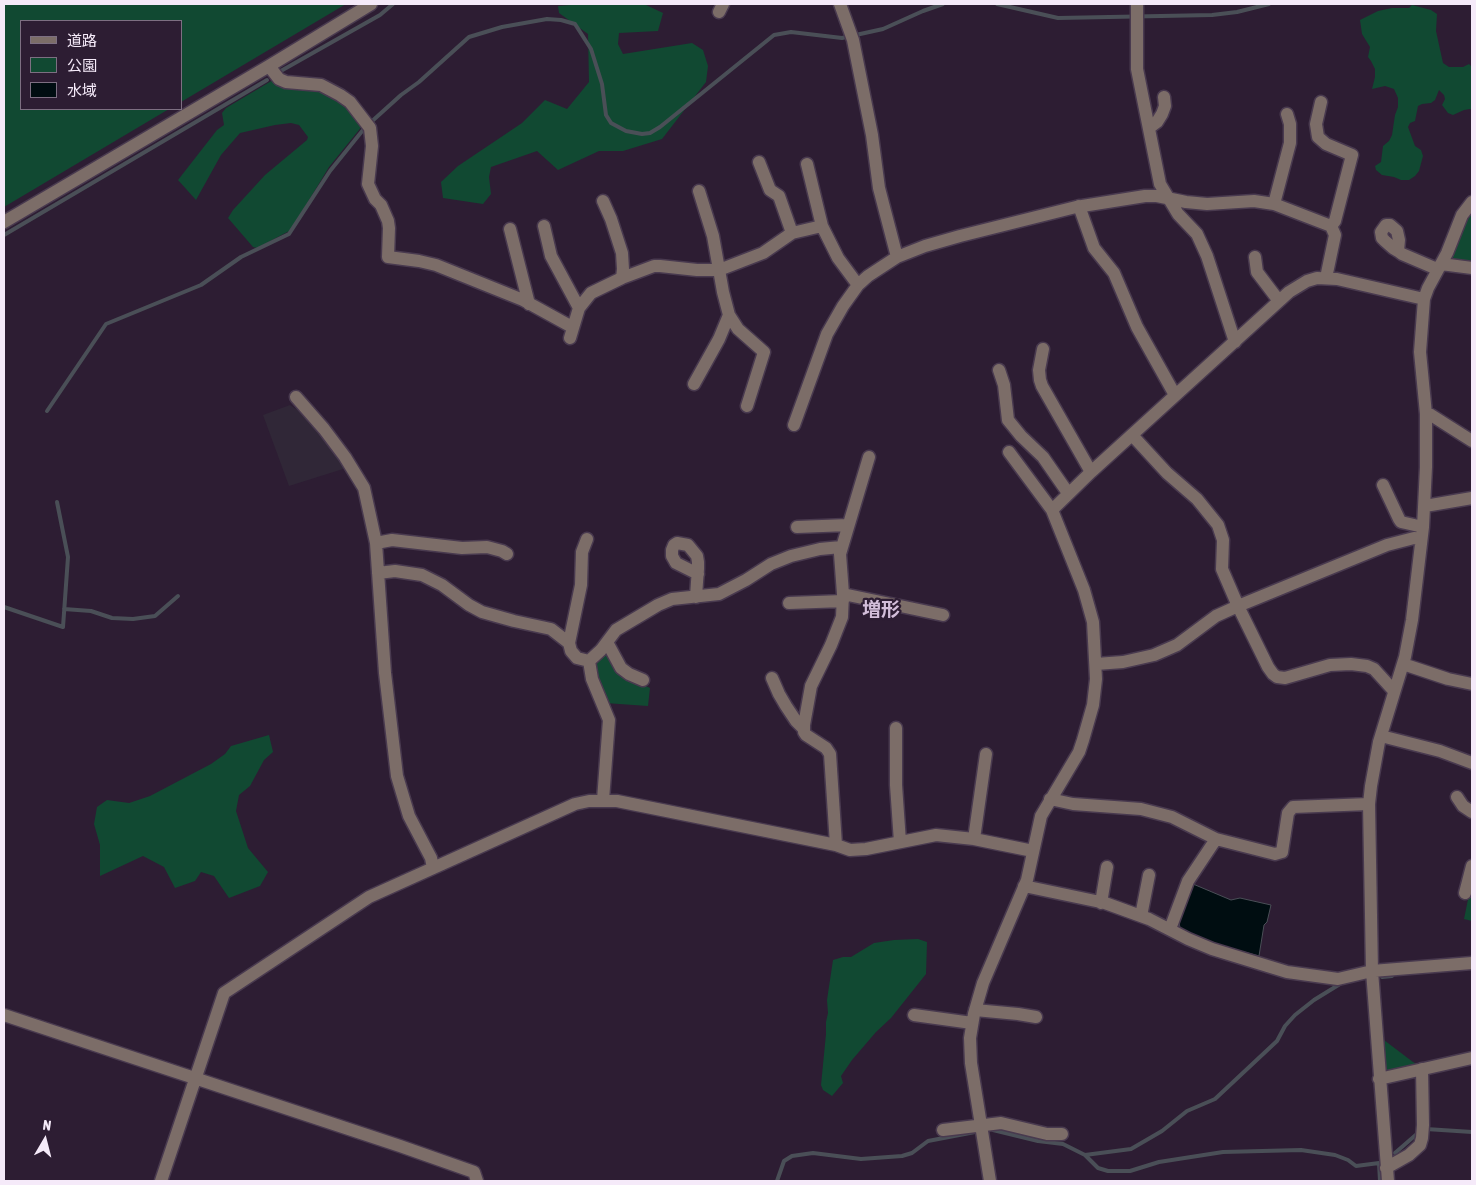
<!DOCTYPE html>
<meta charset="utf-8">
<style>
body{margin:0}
#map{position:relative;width:1476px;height:1185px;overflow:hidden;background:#2d1d33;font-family:"Asap Condensed","Noto Sans JP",sans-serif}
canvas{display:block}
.frame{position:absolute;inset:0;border:5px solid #f5eaf9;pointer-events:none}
.legend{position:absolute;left:20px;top:20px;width:162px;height:90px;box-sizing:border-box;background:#2d1d33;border:1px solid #7d6f82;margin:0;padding:6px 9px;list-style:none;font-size:15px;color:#f5eaf9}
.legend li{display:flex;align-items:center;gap:10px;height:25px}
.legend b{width:25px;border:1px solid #7d6f82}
.north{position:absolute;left:20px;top:1115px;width:50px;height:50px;-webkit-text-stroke:4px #2d1d33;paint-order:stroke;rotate:8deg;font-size:14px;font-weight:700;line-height:20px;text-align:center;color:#f5eaf9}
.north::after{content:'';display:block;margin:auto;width:18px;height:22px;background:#f5eaf9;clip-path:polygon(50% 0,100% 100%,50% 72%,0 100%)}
</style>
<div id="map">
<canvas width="1476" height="1185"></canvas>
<div class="frame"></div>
<ul class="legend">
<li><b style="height:6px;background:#7c6d68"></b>道路</li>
<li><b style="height:14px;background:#114932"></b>公園</li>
<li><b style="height:14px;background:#000d11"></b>水域</li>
</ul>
<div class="north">N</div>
</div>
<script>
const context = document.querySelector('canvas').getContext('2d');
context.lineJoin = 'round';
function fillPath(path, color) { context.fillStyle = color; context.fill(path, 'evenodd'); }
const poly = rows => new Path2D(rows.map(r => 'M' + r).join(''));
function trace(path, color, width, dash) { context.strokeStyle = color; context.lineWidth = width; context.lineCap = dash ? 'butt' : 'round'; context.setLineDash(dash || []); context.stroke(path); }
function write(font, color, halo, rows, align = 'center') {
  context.font = font + ' "Asap Condensed","Noto Sans JP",sans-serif'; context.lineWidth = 4.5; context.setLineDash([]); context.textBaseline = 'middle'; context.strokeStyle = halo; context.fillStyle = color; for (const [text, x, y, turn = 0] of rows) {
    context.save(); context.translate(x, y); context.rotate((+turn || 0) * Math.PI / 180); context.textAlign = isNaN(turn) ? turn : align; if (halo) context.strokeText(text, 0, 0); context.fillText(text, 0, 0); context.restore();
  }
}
const industrial = poly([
 [290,405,299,411,329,445,344,465,343,469,289,486,263,415]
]);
const green = poly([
 [4,4,346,4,181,102,181,21,21,21,21,109,169,109,4,207],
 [583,4,646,5,663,13,658,31,619,33,618,44,623,54,692,43,703,50,708,66,706,82,662,139,623,151,599,151,558,170,537,151,491,167,489,177,491,194,483,204,443,198,441,182,458,166,522,123,545,100,567,109,589,82,588,34,559,13,558,6],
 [1412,5,1431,10,1437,14,1436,31,1443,63,1449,67,1463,67,1469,64,1472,67,1472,110,1470,109,1464,110,1453,115,1448,113,1442,105,1445,99,1444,95,1439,90,1435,100,1431,103,1422,104,1418,106,1415,121,1410,123,1408,127,1415,146,1421,150,1423,156,1419,171,1415,176,1409,180,1401,180,1394,177,1382,175,1376,170,1375,166,1381,162,1383,146,1389,141,1392,135,1395,115,1398,107,1398,98,1394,89,1385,86,1372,89,1375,77,1375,69,1371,61,1368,57,1370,47,1362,34,1360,20,1378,11,1392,8,1409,8],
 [273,80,305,84,338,96,363,125,329,167,291,230,257,248,253,247,228,218,233,210,265,175,307,140,308,137,299,125,291,123,275,125,240,133,221,155,196,200,178,180,217,130,224,125,222,113,226,108],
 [1472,210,1472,261,1449,258,1467,219],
 [606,650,629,678,650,688,648,706,605,703,593,662],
 [269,735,273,752,264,760,250,786,239,795,236,811,248,848,268,872,260,886,229,898,214,876,201,872,195,881,175,888,164,867,143,856,100,876,100,845,94,824,97,807,107,800,129,803,150,796,211,764,225,754,231,746],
 [1472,880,1472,921,1464,919],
 [918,939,927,942,926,974,891,1018,876,1032,852,1060,841,1076,843,1083,832,1096,823,1090,821,1085,826,1034,826,1022,828,1013,827,1000,833,960,843,957,851,957,874,943,894,940],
 [1380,1037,1413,1062,1419,1065,1383,1072]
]);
const water = poly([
 [1193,884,1231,900,1240,898,1271,905,1267,922,1264,925,1259,956,1207,942,1180,928,1179,922,1193,884]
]);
const stream = poly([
 [997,4,1058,18,1212,15,1237,12,1269,4],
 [279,72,380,15,393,4],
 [370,123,401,95,419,82,469,37,502,27,547,19,561,20,575,24,591,49,602,84,606,115,611,123,626,131,642,134,650,133,660,127,774,35,791,32,842,38,883,29,923,11,943,4],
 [4,235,267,80],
 [47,411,106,324,201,285,241,257,289,234,330,171,363,130],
 [4,607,63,627,68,557,57,502],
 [64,609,91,611,112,618,133,619,155,616,178,596],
 [1382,977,1392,976],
 [1426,1129,1472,1132],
 [993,1130,1038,1141,1063,1144,1085,1155,1131,1149,1162,1131,1187,1111,1215,1099,1277,1041,1285,1026,1295,1015,1314,1000,1340,984],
 [1395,1153,1418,1133],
 [1085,1155,1098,1168,1108,1171,1130,1171,1159,1162,1223,1152,1301,1150,1335,1155,1348,1160,1356,1166,1379,1163,1380,1181],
 [777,1181,784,1161,792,1156,813,1153,861,1159,902,1156,912,1153,928,1141,975,1132]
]);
const minor = poly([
 [840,4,853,40,872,135,879,188,897,257],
 [1137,4,1137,69,1160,184,1178,214,1197,234,1207,256,1235,342],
 [719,12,723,4],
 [269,66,279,79,286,82,321,85,340,95,350,102,370,128,372,146,368,184,375,199,381,205,388,221,389,228,388,257,419,261,436,265,523,300,572,327],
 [1321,102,1316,124,1318,137,1326,144,1352,155,1335,221,1331,226],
 [1149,128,1157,122,1162,114,1165,106,1164,97],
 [759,162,770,190,779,196,792,233],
 [807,164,822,226],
 [603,201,611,219,622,253,623,269,622,278],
 [1274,204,1290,143,1290,124,1287,114],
 [1079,206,1094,248,1114,273,1137,327,1175,395],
 [4,222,269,66,371,4],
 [544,226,551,256,579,308],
 [510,229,529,304],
 [1398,251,1399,240,1397,231,1390,225,1386,225,1381,232,1382,238,1385,241,1393,248,1398,251,1402,254,1437,269],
 [1255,257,1257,272,1279,301],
 [1441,264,1472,268],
 [729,315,738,329,764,352,747,406],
 [570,338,579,308,591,293,622,278,654,266,660,266,697,270,719,270,763,253,792,233,822,226,838,258,858,285],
 [1043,349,1039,370,1040,380,1042,386,1091,472],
 [999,370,1004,385,1008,420,1021,436,1043,457,1068,493],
 [694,384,719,339,729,315,723,292,713,236,699,191],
 [296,397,324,429,345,457,364,488,376,543,385,673,397,776,409,816,431,858,433,868],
 [1426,414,1431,415,1472,441],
 [794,425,827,334,843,306,858,285,868,276,897,257,925,246,960,236,1076,207,1145,196,1157,196,1186,202,1207,204,1254,201,1274,204,1331,226,1335,235,1326,278],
 [1132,435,1167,473,1197,499,1218,525,1223,540,1222,569,1238,606,1268,667,1273,674,1277,677,1285,678,1330,665,1351,664,1367,666,1374,669,1394,691],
 [1383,485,1399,519,1401,522,1423,527],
 [1425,506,1472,498],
 [1052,510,1091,472,1289,292,1307,281,1317,278,1337,279,1424,299],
 [797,527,848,525],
 [587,539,582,552,581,585,569,643,571,651,577,658,589,661,601,650,616,630,658,605,672,599,719,594,746,580,771,564,791,556,820,549,841,547],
 [376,543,392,540,462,548,487,547,502,551,507,554],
 [378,573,395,571,422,575,442,585,469,605,482,612,514,621,551,629,569,643],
 [843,594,943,615],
 [696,597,697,582,698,569,698,562,697,556,688,545,677,543,674,545,672,550,672,556,676,563,698,574],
 [789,603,843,601],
 [607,642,621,668,629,674,643,680],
 [589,661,592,679,609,720,603,800],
 [1096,664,1123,662,1154,655,1177,645,1216,616,1238,606,1387,545,1414,538,1421,539],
 [1403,664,1448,679,1472,684],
 [772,678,779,694,786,706,796,721,804,729],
 [896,728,896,785,900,842],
 [1381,736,1440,751,1472,763],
 [1457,797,1463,806,1472,812],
 [1050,799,1073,804,1141,809,1172,817,1216,839,1275,854,1282,852,1288,813,1293,807,1369,804],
 [974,839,986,754],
 [836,845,830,754,826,748,806,735,804,732,804,725,811,686,831,645,842,617,843,594,840,554,869,457],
 [1024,886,1105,903,1149,919,1188,939,1212,949,1287,972,1338,979,1372,971,1472,963],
 [1465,893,1472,866],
 [1101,903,1107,867],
 [1141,916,1149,875],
 [1170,929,1188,881,1216,839],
 [975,1010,1018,1014,1036,1017],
 [4,1015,400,1146,474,1172,477,1181],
 [914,1015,972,1023],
 [1379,1079,1472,1058],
 [943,1130,1001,1123,1047,1134,1062,1134],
 [1386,1168,1409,1155,1420,1145,1422,1138,1423,1125,1422,1069],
 [161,1181,224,993,369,897,575,804,589,801,617,801,836,845,850,850,866,849,936,835,974,839,1033,851],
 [990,1181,971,1063,970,1038,974,1014,983,983,1027,880,1041,816,1079,752,1083,740,1093,705,1096,679,1093,622,1084,590,1052,510,1009,452],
 [1388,1181,1372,971,1369,804,1371,786,1379,742,1405,657,1412,620,1423,527,1426,467,1426,414,1420,352,1424,299,1428,288,1447,253,1462,215,1472,202]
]);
const quarterNames = [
 ["増形",881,610]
];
fillPath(industrial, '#302737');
fillPath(green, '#114932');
fillPath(water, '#000d11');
trace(water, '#4a4f57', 1);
trace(stream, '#4a4f57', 4);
trace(minor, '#493a4f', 15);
trace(minor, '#7c6d68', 12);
write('bold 19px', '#d3beda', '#2d1d33', quarterNames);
</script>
